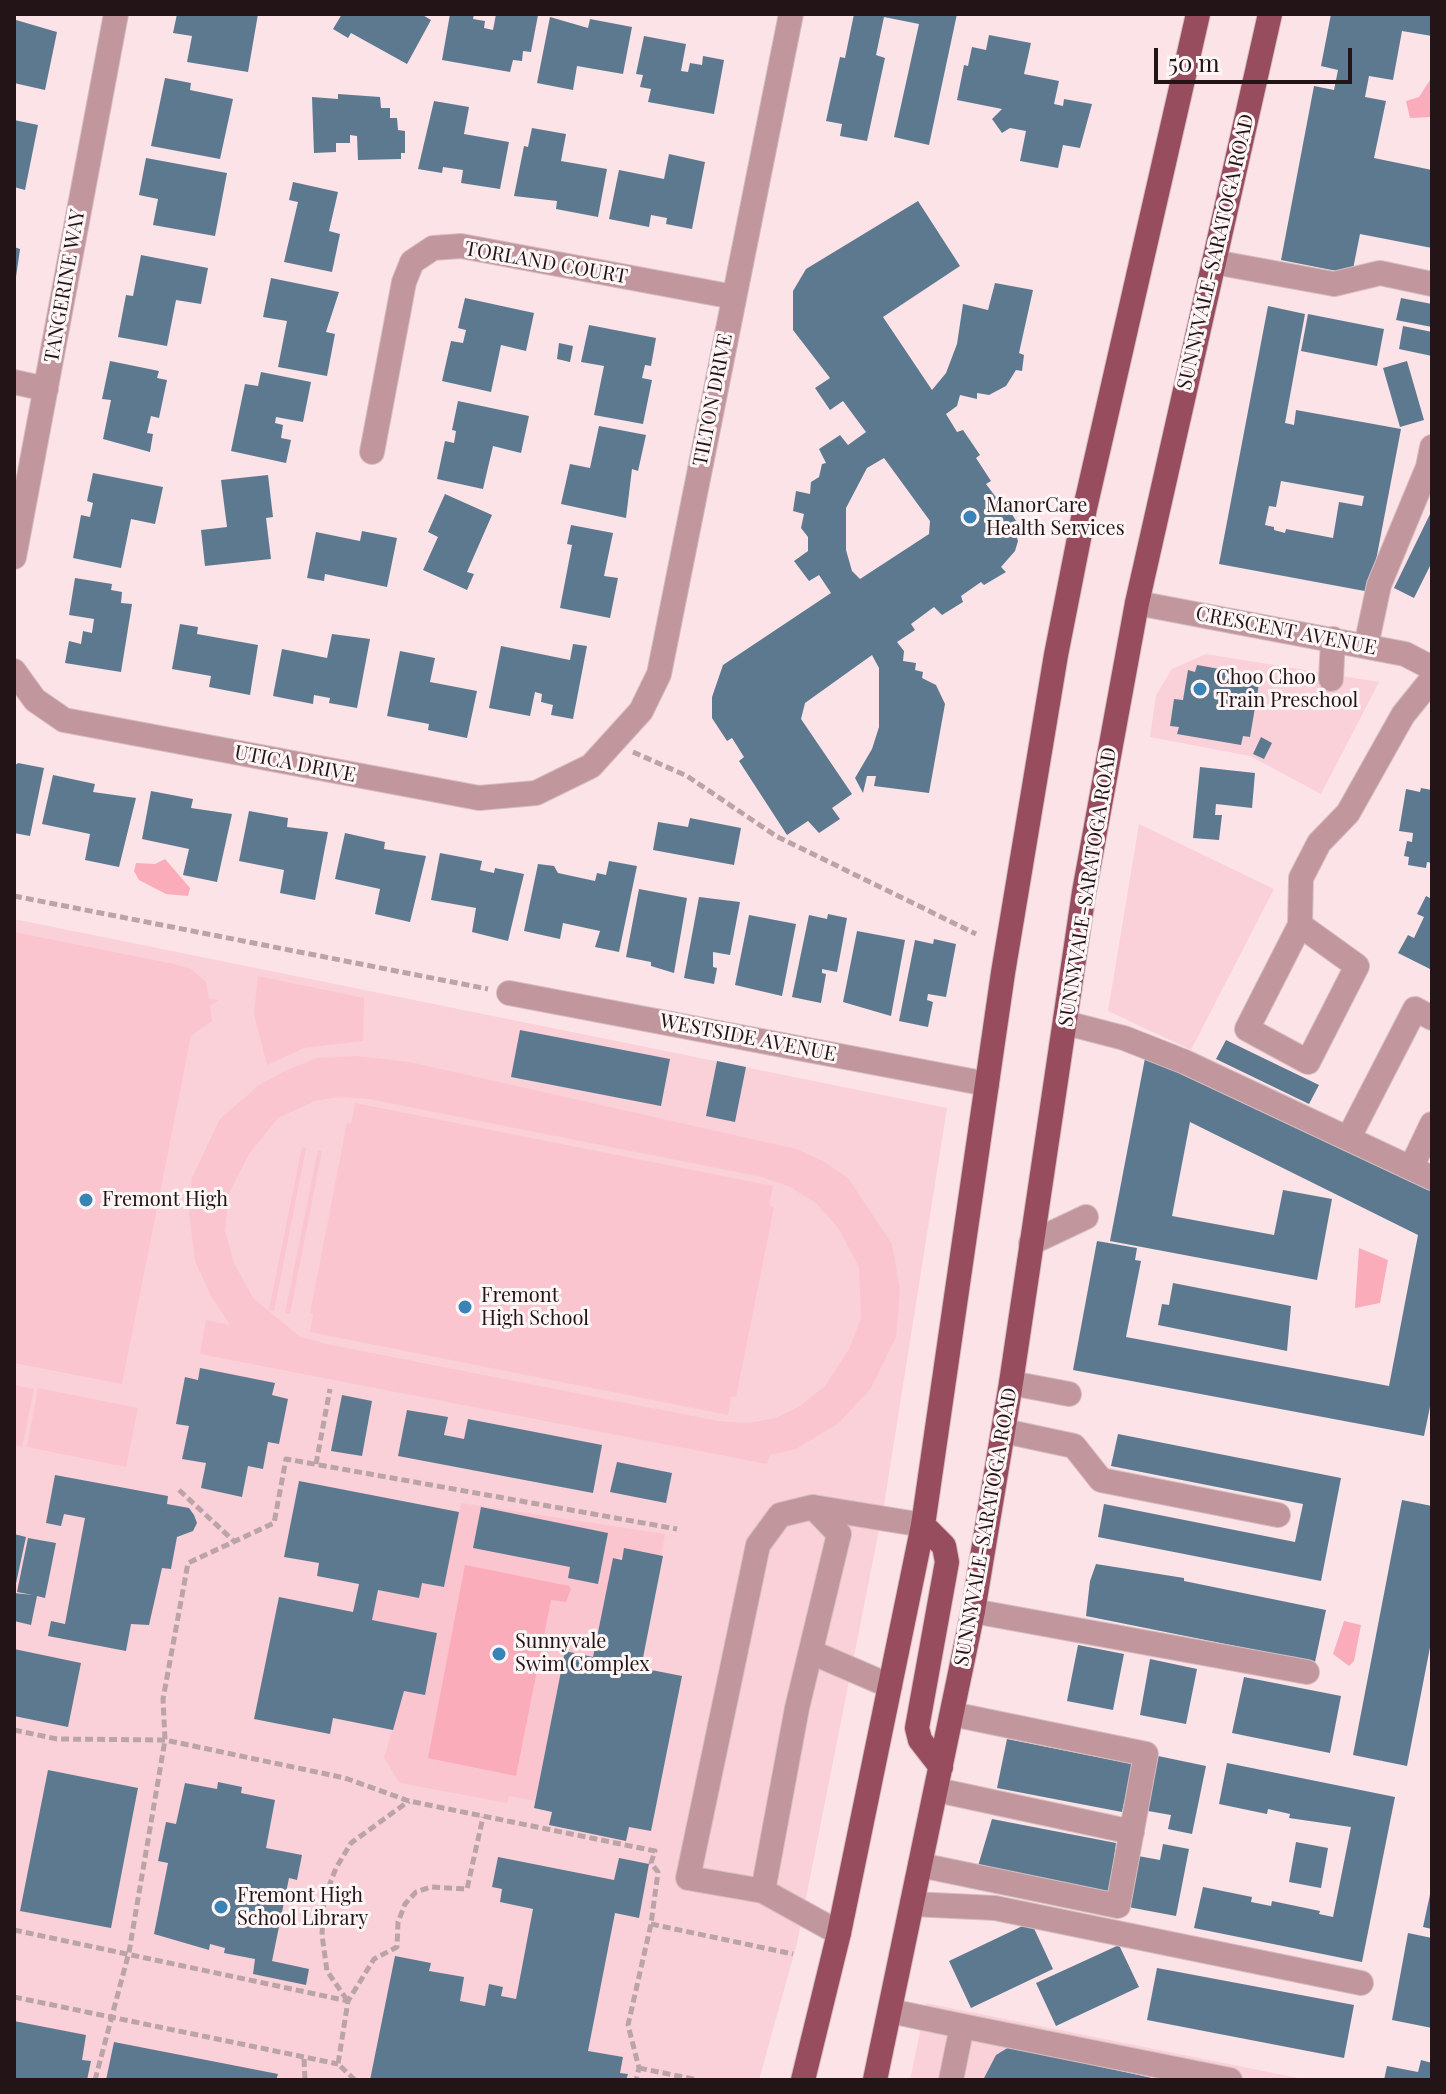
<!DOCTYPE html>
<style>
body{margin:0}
#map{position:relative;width:1446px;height:2094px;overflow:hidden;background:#fce3e7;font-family:"Playfair Display",serif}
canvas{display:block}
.frame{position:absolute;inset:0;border:16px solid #221417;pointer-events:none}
.scale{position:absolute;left:1154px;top:48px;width:198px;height:36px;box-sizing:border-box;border:4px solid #221417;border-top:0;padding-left:10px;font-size:24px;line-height:28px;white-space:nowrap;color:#221417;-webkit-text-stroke:6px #fef5f6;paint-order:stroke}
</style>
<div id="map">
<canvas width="1446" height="2094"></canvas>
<div class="frame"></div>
<div class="scale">50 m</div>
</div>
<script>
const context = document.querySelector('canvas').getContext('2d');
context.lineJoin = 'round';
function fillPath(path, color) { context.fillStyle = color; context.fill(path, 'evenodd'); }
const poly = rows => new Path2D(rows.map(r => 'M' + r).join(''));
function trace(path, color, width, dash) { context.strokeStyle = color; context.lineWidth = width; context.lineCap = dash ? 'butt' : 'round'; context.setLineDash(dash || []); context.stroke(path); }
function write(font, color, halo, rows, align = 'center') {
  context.font = font + ' "Playfair Display",serif'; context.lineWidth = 6; context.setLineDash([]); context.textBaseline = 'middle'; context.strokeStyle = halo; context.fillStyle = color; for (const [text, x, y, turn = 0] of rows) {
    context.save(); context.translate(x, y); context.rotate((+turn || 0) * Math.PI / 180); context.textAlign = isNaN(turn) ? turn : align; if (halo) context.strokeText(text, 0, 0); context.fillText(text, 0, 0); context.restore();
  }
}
const built = poly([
 [1206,654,1379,682,1321,794,1250,756,1150,737,1156,695,1172,669],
 [1139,824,1274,889,1191,1050,1108,1011],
 [14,919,947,1108,884,1505,797,1943,759,2080,14,2080],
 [926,2003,1308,2080,910,2080]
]);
const green = poly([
 [14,932,174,964,191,969,206,982,209,999,219,1000,210,1006,212,1021,191,1036,122,1384,14,1363],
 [258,976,364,998,363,1041,304,1048,267,1065,254,1014],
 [356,1056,410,1062,796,1149,823,1161,848,1178,892,1244,900,1290,896,1337,871,1388,839,1423,796,1449,770,1455,767,1464,200,1354,206,1320,230,1325,211,1296,195,1261,189,1212,192,1178,220,1119,259,1085,283,1072,316,1058],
 [339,1097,369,1099,762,1177,790,1187,816,1203,839,1229,859,1267,861,1318,849,1349,825,1386,800,1406,776,1418,748,1423,718,1421,326,1344,299,1336,253,1298,234,1263,225,1231,229,1193,249,1154,278,1118,315,1101],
 [355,1103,773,1186,769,1205,774,1207,736,1397,731,1396,728,1415,310,1332,313,1314,310,1313,347,1123,351,1124],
 [302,1147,306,1148,274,1311,269,1310],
 [318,1150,322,1151,290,1314,285,1313],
 [14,1385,34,1389,22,1447,14,1445],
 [38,1388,138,1408,126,1467,27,1447],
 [461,1503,665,1534,661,1556,613,1558,593,1657,565,1652,535,1801,509,1796,507,1803,400,1783,384,1758,404,1691,437,1633,372,1620,378,1590,422,1583,444,1587]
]);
const water = poly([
 [1432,77,1432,117,1410,118,1406,101,1419,97],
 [165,859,190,888,188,896,166,894,139,880,134,871,136,863,155,864],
 [1359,1248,1388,1260,1380,1303,1355,1308],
 [465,1565,569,1586,571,1589,566,1602,551,1600,516,1776,428,1758],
 [1344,1621,1361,1625,1354,1661,1349,1666,1333,1654]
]);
const building = poly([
 [177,14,258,14,248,72,187,62,192,36,173,33],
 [342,14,421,14,431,20,407,64,351,33,348,38,333,29],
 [450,14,474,14,473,19,485,21,484,28,493,30,496,14,538,15,531,52,523,51,522,61,513,60,510,72,442,60],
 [854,14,957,14,929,145,894,137,919,24,884,17,876,55,885,58,867,141,840,136,842,124,826,121,840,57,845,58],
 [1331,14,1432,14,1432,36,1402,31,1393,80,1369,76,1365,97,1386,101,1374,158,1432,170,1432,248,1360,234,1352,274,1281,260,1314,86,1334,90,1338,70,1321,66],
 [550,17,588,28,590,19,632,27,623,74,577,66,573,90,537,83],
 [16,20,57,32,45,90,14,83],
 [989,35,1031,43,1024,74,1059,81,1054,104,1063,106,1064,99,1092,104,1080,148,1063,145,1058,168,1020,161,1026,131,1010,128,1002,133,992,119,1002,109,957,100,964,65,968,66,972,47,986,50],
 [644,36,686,44,681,71,688,72,690,63,702,65,703,56,724,60,714,114,648,102,651,89,640,87,643,75,636,74],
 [165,78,191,83,190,90,233,99,220,159,151,146],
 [338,94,380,97,381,108,390,108,390,118,397,118,398,130,405,131,405,153,401,153,401,159,358,160,357,136,350,135,350,143,336,143,336,152,314,153,312,97,338,99],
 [434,101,469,107,464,134,509,142,500,189,461,183,463,170,443,167,442,173,418,169],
 [14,120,38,125,25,190,14,187],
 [532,128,566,134,561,161,607,169,598,217,556,209,557,201,514,196,524,146,528,147],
 [669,154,705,162,692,229,666,224,667,218,651,215,649,227,609,219,619,170,664,179],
 [146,158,227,173,215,236,153,225,158,199,139,195],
 [293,182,338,192,329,231,340,234,332,272,284,262,298,202,289,200],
 [918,201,960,266,883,317,932,390,946,373,957,344,963,304,988,310,995,283,1033,290,1019,353,1024,355,1022,371,1016,370,1006,386,989,395,977,393,977,399,960,395,957,406,946,414,957,432,963,430,980,455,976,458,991,481,986,484,998,500,1002,497,1016,521,1013,525,1018,541,1015,551,1001,567,1006,572,984,585,981,582,961,596,963,602,942,615,934,607,911,624,915,630,897,642,904,651,903,661,916,663,915,670,923,672,922,678,936,685,945,704,929,793,874,786,876,776,867,776,863,793,855,778,872,749,879,727,879,668,872,655,805,703,801,719,852,794,832,808,840,819,819,833,808,821,787,835,739,761,744,757,732,738,727,741,712,718,712,697,723,665,831,593,819,575,809,581,794,561,808,551,808,537,801,528,804,514,793,511,796,491,810,494,811,482,819,477,822,464,826,463,819,449,840,435,848,445,866,432,843,401,830,410,815,388,830,378,793,330,793,291,806,269],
 [884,458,930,521,929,534,860,579,852,571,846,550,846,508,867,468],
 [14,247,20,249,16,277,14,277],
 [141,255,208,268,201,304,176,300,167,346,118,337,126,295,133,296],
 [271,278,339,292,326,332,335,334,327,376,278,367,287,321,263,317],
 [465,298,534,313,526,351,501,345,491,392,442,381,451,341,463,343,466,330,458,328],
 [1401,298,1432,304,1432,327,1396,320],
 [1268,306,1305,314,1285,423,1294,425,1296,410,1401,429,1370,592,1219,564],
 [1281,481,1364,496,1362,506,1339,502,1333,538,1286,529,1285,533,1274,530,1274,527,1265,525,1269,506,1276,507],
 [1308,314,1384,329,1377,366,1301,351],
 [589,325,656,338,651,366,645,365,642,378,652,380,643,424,594,415,604,366,581,362],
 [1403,326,1432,332,1432,356,1399,349],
 [559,343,573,346,570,362,557,359],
 [110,361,159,371,157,378,167,380,159,418,151,416,147,433,153,434,150,452,103,439,111,400,102,399],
 [1407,361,1424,420,1400,427,1383,368],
 [261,372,311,382,303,422,276,417,275,423,283,425,281,438,291,440,286,463,231,451,245,384,258,386],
 [458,401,529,416,521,453,493,446,483,489,437,479,445,441,454,443,456,431,452,430],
 [599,426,646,435,638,471,632,469,626,518,561,504,570,464,590,468],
 [93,473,163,487,155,524,131,519,121,568,73,558,81,515,90,517,93,503,87,501],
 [268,475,273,517,266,518,271,559,205,566,201,530,227,527,221,480],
 [445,494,492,515,467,572,474,574,467,590,423,570,438,537,428,532],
 [1432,510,1432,562,1414,598,1394,588],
 [571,525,613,533,604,576,618,578,610,618,560,608,572,545,567,544],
 [362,531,397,538,387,587,325,574,324,581,307,578,316,532,360,541],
 [75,578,112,584,111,590,122,592,121,603,132,604,121,672,65,663,69,641,81,644,83,631,92,633,94,619,69,615],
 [180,624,198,627,197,634,258,645,250,695,209,687,211,676,172,669],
 [332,634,370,639,357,708,329,703,330,698,314,695,313,704,273,696,282,649,327,658],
 [573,644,587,646,573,719,551,715,553,705,541,702,542,694,535,692,530,716,489,708,501,646,570,660],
 [400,651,435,658,430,682,477,691,467,738,428,730,429,724,387,716],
 [1197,665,1254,675,1252,682,1259,684,1250,737,1243,736,1241,745,1177,734,1179,727,1170,726,1174,699,1183,700,1188,670,1195,672],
 [1261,737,1272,743,1264,759,1253,754],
 [18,763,44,768,30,836,14,833,14,766],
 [1200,767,1255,773,1252,808,1216,804,1215,815,1222,815,1219,840,1193,838],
 [53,775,95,784,93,792,136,798,119,867,85,860,90,834,42,824],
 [1421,788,1432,790,1432,863,1427,862,1426,868,1408,865,1409,857,1404,856,1407,841,1412,842,1413,833,1399,831,1406,789,1420,792],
 [151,791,193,799,191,808,232,814,217,882,183,875,189,849,142,839],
 [249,811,288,818,287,827,328,832,315,900,280,893,284,870,239,861],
 [690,818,741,828,734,865,653,850,658,822,688,827],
 [345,833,385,842,384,849,426,856,410,922,375,914,380,889,335,879],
 [440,853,482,861,480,870,494,873,495,868,524,874,508,941,472,932,476,908,431,900],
 [609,861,637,866,619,952,595,947,600,931,563,923,560,939,524,931,538,864,554,866,558,873,595,881,597,873,606,875],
 [639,889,687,898,674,973,651,966,651,962,626,957],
 [1426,896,1432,899,1432,970,1398,953,1408,935,1414,938,1424,917,1417,914],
 [699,897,740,902,730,955,713,952,713,967,717,968,714,984,684,978],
 [828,914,847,918,837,972,822,969,822,973,826,974,821,1003,792,997,809,915,827,919],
 [749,915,796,924,782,996,735,985],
 [857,931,905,940,891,1016,843,1002],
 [934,939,956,944,946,997,928,994,927,1000,933,1002,928,1027,899,1021,915,940,933,944],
 [520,1030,670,1059,661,1106,511,1077],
 [1226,1040,1319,1085,1309,1104,1216,1059],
 [1146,1053,1432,1190,1432,1397,1424,1436,1073,1370,1097,1241,1137,1248,1135,1260,1141,1261,1126,1337,1389,1386,1418,1235,1190,1122,1172,1216,1274,1235,1283,1190,1332,1199,1317,1280,1110,1241],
 [717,1061,746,1067,735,1122,706,1116],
 [1173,1283,1291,1306,1287,1351,1158,1325,1162,1304,1169,1305],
 [200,1368,275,1383,272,1395,288,1399,279,1444,268,1442,263,1469,248,1466,242,1497,201,1488,206,1463,182,1459,189,1426,176,1424,185,1377,198,1380],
 [342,1395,372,1401,362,1456,331,1451],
 [407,1410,448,1417,444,1435,464,1439,468,1419,602,1445,593,1493,398,1456],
 [1118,1434,1341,1478,1321,1581,1098,1537,1104,1504,1295,1542,1303,1504,1111,1466],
 [617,1462,672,1473,666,1503,610,1492],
 [55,1475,168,1496,167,1504,189,1508,194,1515,197,1523,193,1531,177,1537,171,1569,162,1568,149,1625,131,1624,126,1651,48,1636,51,1621,65,1624,85,1518,64,1514,61,1526,46,1523],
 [299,1481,459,1512,444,1587,422,1583,419,1598,378,1590,372,1620,437,1633,425,1695,404,1691,393,1730,333,1718,330,1734,254,1719,279,1597,353,1612,359,1584,317,1576,319,1563,284,1557],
 [1402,1500,1432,1506,1432,1637,1407,1766,1353,1755],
 [481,1507,608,1533,598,1584,568,1578,570,1567,473,1548],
 [14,1534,26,1537,15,1588,14,1588],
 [28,1538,56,1543,45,1598,37,1596,31,1625,14,1621,14,1593,33,1595,17,1592],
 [624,1548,663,1556,641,1668,682,1676,651,1831,629,1827,626,1841,549,1825,552,1812,534,1808,565,1651,593,1657,613,1558,622,1560],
 [1096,1564,1184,1578,1184,1581,1326,1610,1315,1662,1086,1616,1090,1581],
 [1078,1645,1124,1654,1113,1710,1067,1701],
 [14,1649,81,1663,68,1727,14,1716],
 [1150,1659,1197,1669,1186,1724,1140,1715],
 [1244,1677,1341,1696,1330,1753,1232,1733],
 [1007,1739,1137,1765,1130,1800,1125,1799,1122,1812,997,1788],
 [1158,1756,1206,1766,1192,1834,1168,1829,1171,1815,1148,1811],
 [1227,1763,1395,1797,1362,1962,1194,1928,1203,1887,1252,1897,1251,1902,1271,1906,1272,1901,1320,1911,1319,1914,1333,1917,1351,1827,1289,1818,1290,1814,1268,1809,1267,1814,1219,1804],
 [48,1770,138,1788,111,1928,20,1911],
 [218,1782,242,1787,241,1793,275,1800,266,1848,302,1855,297,1880,289,1878,272,1961,309,1969,306,1985,253,1974,255,1959,224,1953,225,1948,210,1944,209,1950,154,1934,168,1863,158,1861,166,1822,176,1824,185,1783,217,1789],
 [992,1819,1116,1843,1114,1858,1118,1859,1111,1893,978,1866],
 [1296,1842,1328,1848,1321,1888,1289,1882],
 [1163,1844,1189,1849,1176,1916,1128,1907,1138,1856,1160,1860],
 [498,1857,614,1880,619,1858,649,1864,639,1918,615,1913,588,2051,623,2057,620,2073,628,2074,626,2080,370,2080,395,1956,431,1963,429,1971,464,1977,460,2001,485,2006,489,1984,503,1987,501,1996,516,1999,533,1909,500,1902,502,1889,492,1887],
 [1431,1890,1432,1890,1432,1929,1423,1927],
 [1031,1922,1053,1969,971,2008,949,1961],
 [1408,1933,1432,1938,1432,2028,1392,2020],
 [1119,1945,1139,1987,1056,2026,1036,1983],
 [1157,1968,1354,2005,1344,2058,1147,2020],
 [14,2021,86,2035,82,2060,91,2061,87,2080,14,2080],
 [114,2042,278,2074,276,2080,106,2080],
 [1014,2044,1018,2050,1030,2047,1074,2053,1084,2063,1161,2080,983,2080,996,2055],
 [1421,2060,1432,2063,1432,2080,1384,2080,1387,2066,1418,2072]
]);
const path = poly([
 [633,752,687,776,776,836,976,934],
 [14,896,488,989],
 [316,1464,330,1389],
 [179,1490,236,1543],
 [14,1730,57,1739,165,1740,345,1778,409,1801,655,1851,651,1863,658,1872,651,1924,628,2025,639,2068,636,2080],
 [651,1924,793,1954],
 [14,1930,348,2001],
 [14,1997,338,2064],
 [347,2000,327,1971,322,1935,324,1899,336,1868,351,1843,409,1801],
 [304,2059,305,2080],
 [639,2068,698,2080],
 [95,2080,129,1952,165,1740,163,1699,188,1563,274,1523,286,1459,677,1529],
 [355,2080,338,2064,348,2001,374,1959,397,1947,398,1922,405,1904,416,1892,431,1887,467,1889,483,1817]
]);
const minor = poly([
 [1214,262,1334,284,1380,273,1432,284],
 [14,382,46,389],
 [372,452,404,282,412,262,433,248,461,246,734,297],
 [14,557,116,14],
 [1137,603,1405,654,1432,668],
 [1366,646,1379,585,1428,467,1432,447],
 [14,671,35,700,64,720,479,798,536,793,591,766,641,711,659,674,791,14],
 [1331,679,1333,639],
 [1300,925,1357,966,1308,1062,1247,1029,1300,925,1301,878,1319,843,1348,813,1403,715,1432,679],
 [509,993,987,1084],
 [1066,1023,1124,1038,1185,1062,1432,1178],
 [1349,1137,1415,1009,1432,1018],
 [1411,1168,1432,1124],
 [1031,1243,1086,1217],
 [1011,1383,1069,1394],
 [1004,1431,1074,1446,1101,1480,1278,1515],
 [973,1611,1307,1672],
 [811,1652,890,1686],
 [937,1790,1132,1832],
 [920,1865,1118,1906,1146,1754,952,1714],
 [763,1891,797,1708,839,1534,813,1507],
 [912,1904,995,1908,1361,1983],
 [839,1933,763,1891,688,1878,758,1545,780,1515,813,1507,923,1525],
 [890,2011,962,2026,951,2080],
 [962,2026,1230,2080]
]);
const major = poly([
 [923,1525,944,1546,947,1562,917,1728,920,1740,941,1767],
 [803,2080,839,1933,923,1525,1003,973,1056,655,1085,508,1198,14],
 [875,2080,973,1611,1011,1383,1084,892,1137,603,1270,14]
]);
const markers = [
 [970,517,8,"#3a83b7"],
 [1200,689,8,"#3a83b7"],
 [86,1200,8,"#3a83b7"],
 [465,1307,8,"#3a83b7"],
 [499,1654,8,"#3a83b7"],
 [221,1907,8,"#3a83b7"]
];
const streetNames = [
 ["SUNNYVALE-SARATOGA ROAD",1216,252,-77],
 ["TORLAND COURT",546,263,10],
 ["TANGERINE WAY",65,286,-80],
 ["TILTON DRIVE",713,400,-79],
 ["CRESCENT AVENUE",1286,631,11],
 ["UTICA DRIVE",295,764,11],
 ["SUNNYVALE-SARATOGA ROAD",1088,887,-81],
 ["WESTSIDE AVENUE",748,1038,11],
 ["SUNNYVALE-SARATOGA ROAD",986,1527,-80]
];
const poiNames = [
 ["ManorCare",986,506],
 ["Health Services",986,529],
 ["Choo Choo",1216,678],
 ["Train Preschool",1216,701],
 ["Fremont High",102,1200],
 ["Fremont",481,1296],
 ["High School",481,1319],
 ["Sunnyvale",515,1642],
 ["Swim Complex",515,1665],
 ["Fremont High",237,1896],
 ["School Library",237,1919]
];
fillPath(built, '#fad1d8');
fillPath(green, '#fac5ce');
fillPath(water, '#fbacbb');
fillPath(building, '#5d7990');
trace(minor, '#d5bec2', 26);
trace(major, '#d5bec2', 26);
trace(path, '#baa4a8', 5, [8, 4]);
trace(minor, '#c1969d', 24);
trace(major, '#984d5e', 24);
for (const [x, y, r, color] of markers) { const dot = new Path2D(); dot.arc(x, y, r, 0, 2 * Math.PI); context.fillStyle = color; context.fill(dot); trace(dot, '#fef5f6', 3); }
write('20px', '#221417', '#fef5f6', streetNames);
write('20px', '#221417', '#fef5f6', poiNames, 'left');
</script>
